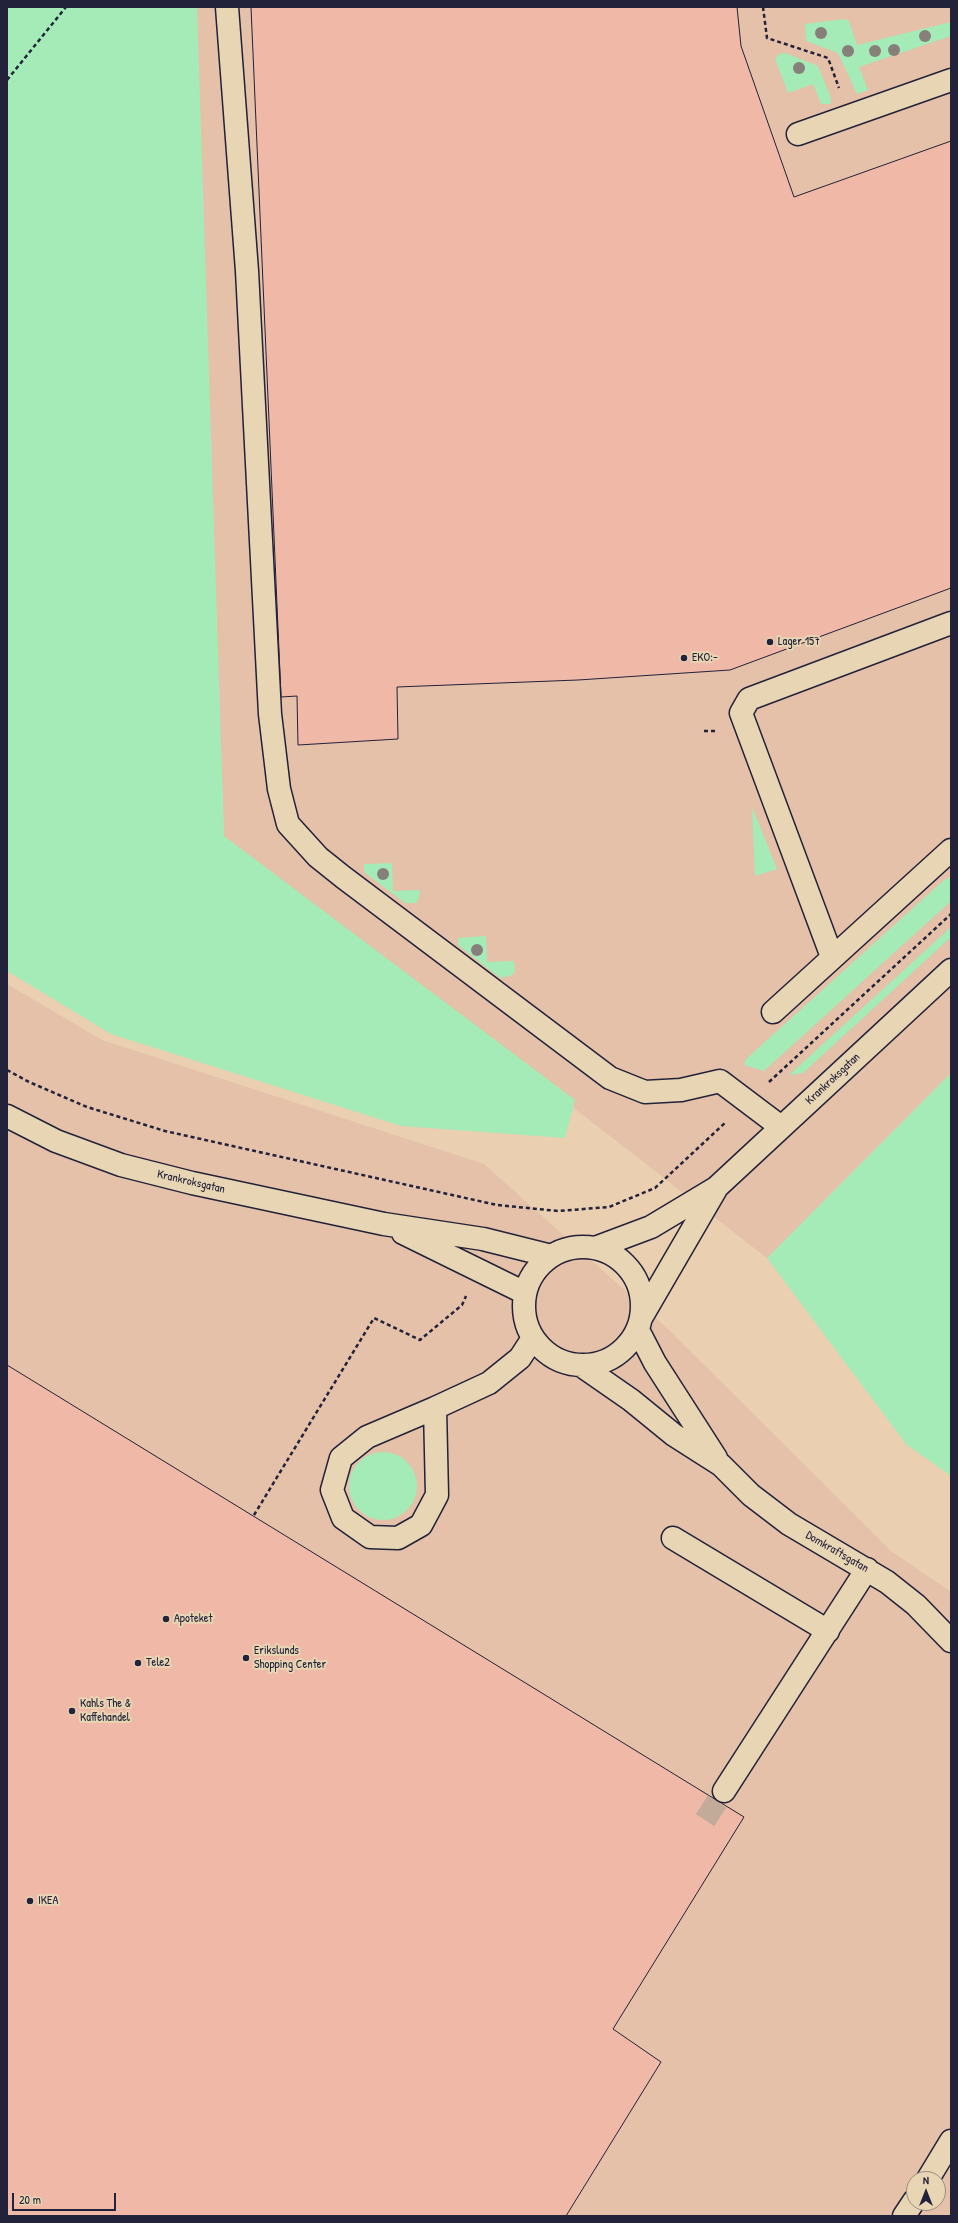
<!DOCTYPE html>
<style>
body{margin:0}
#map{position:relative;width:958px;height:2223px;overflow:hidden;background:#eacfb0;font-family:"Patrick Hand",sans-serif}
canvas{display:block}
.frame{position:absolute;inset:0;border:8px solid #22223b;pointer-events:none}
.north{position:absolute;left:906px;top:2171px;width:40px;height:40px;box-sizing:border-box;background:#e8d5b3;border:1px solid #998d83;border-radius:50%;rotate:0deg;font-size:11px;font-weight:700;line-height:16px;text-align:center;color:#22223b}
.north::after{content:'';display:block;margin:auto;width:14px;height:18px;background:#22223b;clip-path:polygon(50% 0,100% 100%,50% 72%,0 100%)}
.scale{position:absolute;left:12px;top:2193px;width:104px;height:18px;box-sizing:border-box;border:2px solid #22223b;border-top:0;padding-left:5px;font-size:12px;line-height:14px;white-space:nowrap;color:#22223b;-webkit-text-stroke:3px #e8d5b3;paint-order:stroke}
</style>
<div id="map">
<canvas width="958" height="2223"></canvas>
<div class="frame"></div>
<div class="north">N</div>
<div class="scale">20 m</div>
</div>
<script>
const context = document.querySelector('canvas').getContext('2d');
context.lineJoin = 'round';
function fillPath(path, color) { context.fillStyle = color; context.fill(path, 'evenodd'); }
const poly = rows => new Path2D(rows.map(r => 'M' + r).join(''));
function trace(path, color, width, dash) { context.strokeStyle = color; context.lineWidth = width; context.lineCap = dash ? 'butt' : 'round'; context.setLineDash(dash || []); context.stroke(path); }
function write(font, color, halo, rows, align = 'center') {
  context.font = font + ' "Patrick Hand",sans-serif'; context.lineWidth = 4; context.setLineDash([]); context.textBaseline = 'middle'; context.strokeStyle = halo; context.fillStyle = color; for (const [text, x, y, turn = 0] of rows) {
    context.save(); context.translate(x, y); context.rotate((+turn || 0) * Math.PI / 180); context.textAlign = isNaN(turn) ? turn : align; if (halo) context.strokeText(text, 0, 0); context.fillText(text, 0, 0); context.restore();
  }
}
const built = poly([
 [192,7,951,7,951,1073,767,1258,224,836],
 [7,984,102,1040,484,1164,668,1329,891,1551,951,1592,951,2216,7,2216],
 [914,2179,938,2179,938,2203,914,2203]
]);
const green = poly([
 [7,7,197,7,224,836,575,1100,565,1138,401,1126,111,1034,7,971],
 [844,19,849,21,857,45,951,22,951,36,859,67,868,90,857,94,838,53,806,41,805,24],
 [785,53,818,66,831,98,830,104,821,104,813,84,788,93,775,59,779,54],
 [752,807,777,869,755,876],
 [392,863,393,891,420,890,419,898,416,903,405,903,364,872,364,864],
 [951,877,951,901,764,1071,744,1065,746,1059,944,880],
 [951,927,951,937,803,1073,789,1075],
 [486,936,487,962,514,961,515,972,510,976,500,978,458,945,458,938],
 [951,1073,951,1476,906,1444,767,1258],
 '349 1486a34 34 0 1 1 68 0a34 34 0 1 1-68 0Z'
]);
const building = poly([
 [251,7,737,7,741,46,794,197,951,141,951,588,730,670,578,680,397,687,398,739,298,745,297,696,281,697,251,7],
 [7,1365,744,1817,613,2029,661,2062,566,2216,7,2216,7,1365]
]);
const minorTunnel = poly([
 [705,1820,724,1791]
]);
const path = poly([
 [763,7,767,38,828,58,839,88],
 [7,80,66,7],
 [704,731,717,731],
 [7,1070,29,1082,87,1107,165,1131,497,1205,558,1211,609,1207,655,1188,726,1122],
 [769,1082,951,914],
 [254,1515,374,1318,420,1340,462,1305,466,1296]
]);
const minor = poly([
 [227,7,247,271,270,714,279,789,288,824,318,857,343,877,610,1078,645,1092,681,1090,720,1081,781,1127],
 [798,134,951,80],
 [832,957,741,713,749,699,951,623],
 [773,1012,951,850],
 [7,1116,56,1141,121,1165,192,1183,384,1224,483,1239,551,1256],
 [403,1233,525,1293],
 '524 1306a59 59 0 1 1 118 0a59 59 0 1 1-118 0Z',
 [595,1248,651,1227,716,1188,951,970],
 [641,1318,716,1189],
 [638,1330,655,1363,716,1458],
 [582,1366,631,1400,674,1435,721,1465,751,1495,789,1524,887,1582,916,1605,951,1641],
 [435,1408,437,1495,421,1525,398,1538,370,1537,343,1518,332,1490,341,1458,367,1437,435,1408],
 [435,1408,489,1383,520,1358,533,1338],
 [673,1538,828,1631],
 [724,1791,867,1569],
 [928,2179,951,2141],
 [904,2216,914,2201]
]);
const trees = [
 [821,33],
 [925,36],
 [894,50],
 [848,51],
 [875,51],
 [799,68],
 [383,874],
 [477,950]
];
const markers = [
 [770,642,4,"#22223b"],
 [684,658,4,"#22223b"],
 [166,1619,4,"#22223b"],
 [246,1658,4,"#22223b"],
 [138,1663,4,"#22223b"],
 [72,1711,4,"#22223b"],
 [30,1901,4,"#22223b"]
];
const poiNames = [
 ["Lager 157",778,642],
 ["EKO:-",692,658],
 ["Apoteket",174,1619],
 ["Erikslunds",254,1651],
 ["Shopping Center",254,1665],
 ["Tele2",146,1663],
 ["Kahls The &",80,1704],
 ["Kaffehandel",80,1718],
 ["IKEA",38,1901]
];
const streetNames = [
 ["Krankroksgatan",833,1079,-43],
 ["Krankroksgatan",191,1182,13],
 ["Domkraftsgatan",837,1552,30]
];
fillPath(built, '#e4c1a8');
fillPath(green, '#a4ebb7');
fillPath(building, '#f0b8a6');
trace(building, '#22223b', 1);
trace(minorTunnel, '#c2ac99', 22, [22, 11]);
trace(minor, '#22223b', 25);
trace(path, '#22223b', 2.5, [4, 3]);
trace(minor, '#e8d5b3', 22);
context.fillStyle = '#87807a';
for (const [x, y] of trees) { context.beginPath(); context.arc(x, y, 6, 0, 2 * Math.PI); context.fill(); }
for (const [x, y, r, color] of markers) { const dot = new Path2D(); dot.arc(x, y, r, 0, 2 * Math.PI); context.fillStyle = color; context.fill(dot); trace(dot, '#e8d5b3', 1.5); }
write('12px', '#22223b', '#e8d5b3', poiNames, 'left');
write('12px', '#22223b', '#e8d5b3', streetNames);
</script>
